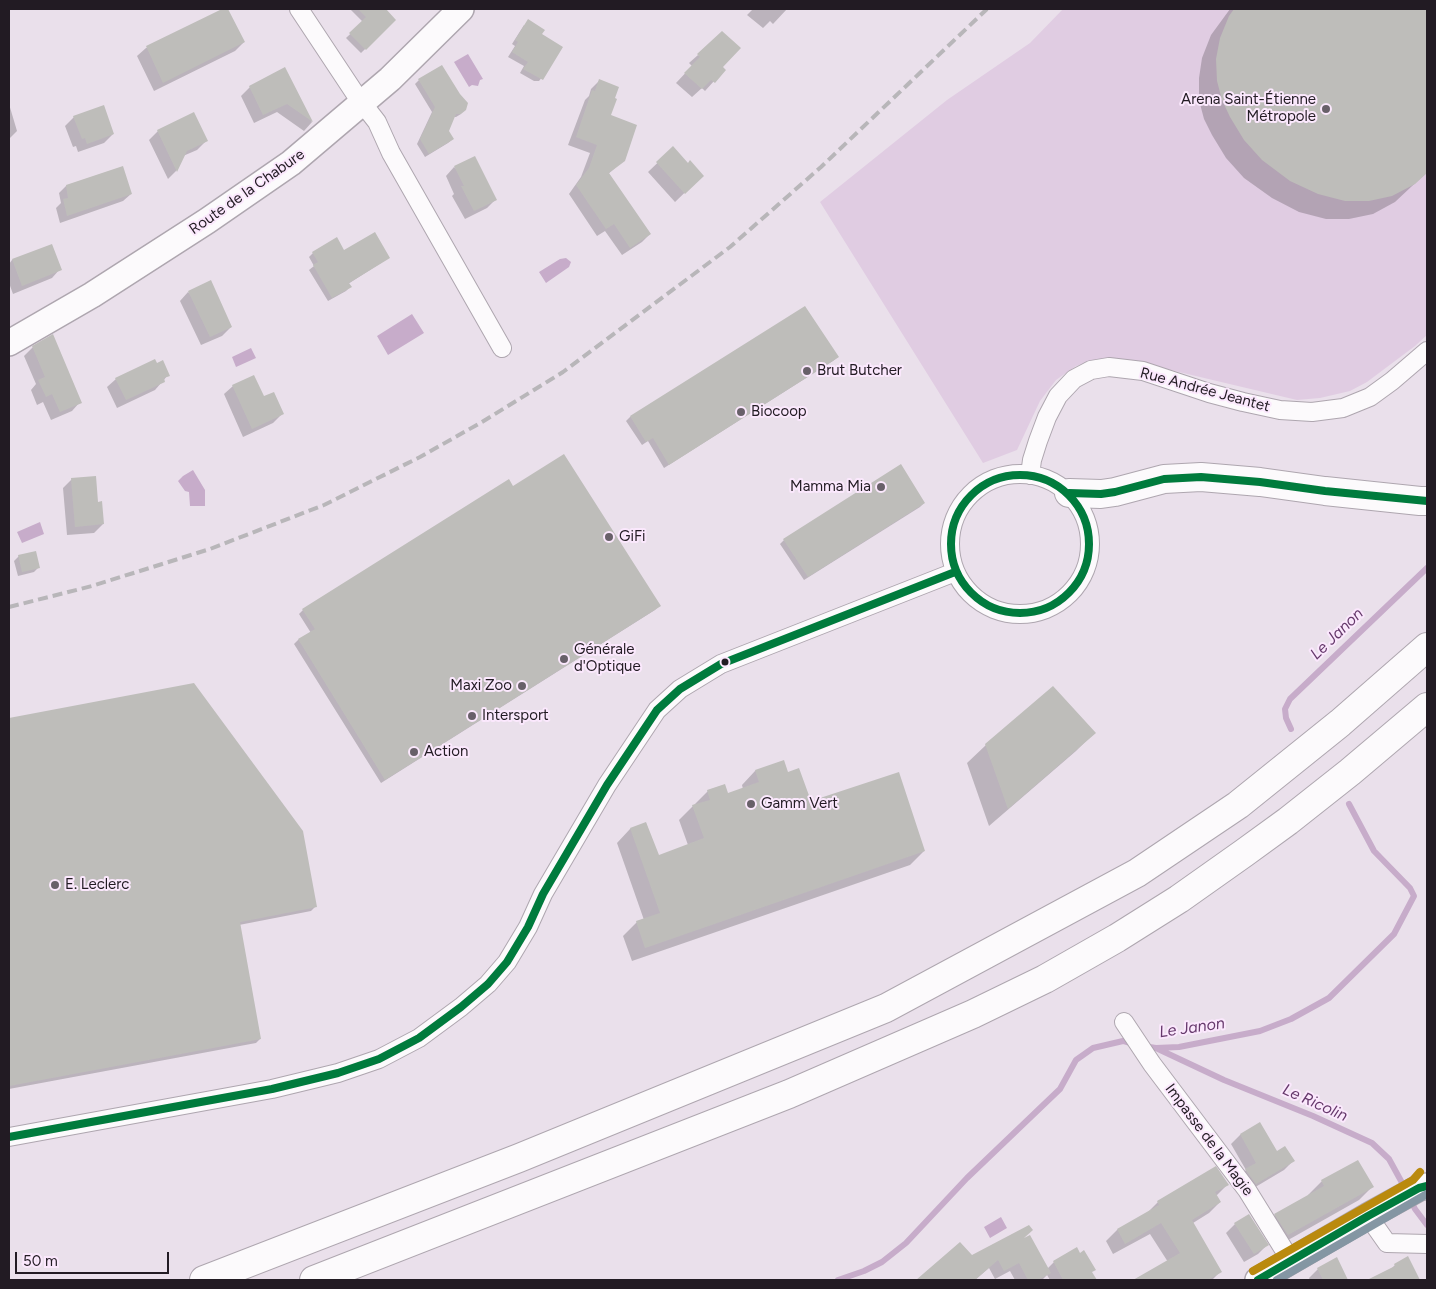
<!DOCTYPE html>
<meta charset="utf-8">
<style>
body{margin:0}
#map{position:relative;width:1436px;height:1289px;overflow:hidden;background:#eae0eb;font-family:Figtree,sans-serif}
canvas{display:block}
.frame{position:absolute;inset:0;border:10px solid #221b23;pointer-events:none}
.scale{position:absolute;left:15px;top:1252px;width:154px;height:22px;box-sizing:border-box;border:2px solid #221b23;border-top:0;padding-left:6px;font-size:15px;line-height:18px;white-space:nowrap;color:#221b23;-webkit-text-stroke:4px #fbe8fd;paint-order:stroke}
</style>
<div id="map">
<canvas width="1436" height="1289"></canvas>
<div class="frame"></div>
<div class="scale">50 m</div>
</div>
<script>
const context = document.querySelector('canvas').getContext('2d');
context.lineJoin = 'round';
function fillPath(path, color) { context.fillStyle = color; context.fill(path, 'evenodd'); }
const poly = rows => new Path2D(rows.map(r => 'M' + r).join(''));
function trace(path, color, width, dash) { context.strokeStyle = color; context.lineWidth = width; context.lineCap = dash ? 'butt' : 'round'; context.setLineDash(dash || []); context.stroke(path); }
function write(font, color, halo, rows, align = 'center') {
  context.font = font + ' Figtree,sans-serif'; context.lineWidth = 4; context.setLineDash([]); context.textBaseline = 'middle'; context.strokeStyle = halo; context.fillStyle = color; for (const [text, x, y, turn = 0] of rows) {
    context.save(); context.translate(x, y); context.rotate((+turn || 0) * Math.PI / 180); context.textAlign = isNaN(turn) ? turn : align; if (halo) context.strokeText(text, 0, 0); context.fillText(text, 0, 0); context.restore();
  }
}
const green = poly([
 [1063,9,1427,9,1427,335,1415,346,1367,382,1350,391,1320,398,1297,400,1141,363,1117,360,1092,360,1076,366,1056,380,1040,401,1017,450,983,463,820,202,947,100,1030,43]
]);
const water = poly([
 [468,54,483,79,480,80,478,86,472,85,469,87,454,62],
 [566,258,571,262,569,267,546,283,539,272,560,259],
 [412,314,424,333,388,355,377,336],
 [251,348,256,358,236,367,232,357],
 [193,470,205,490,205,506,190,506,189,492,185,491,178,481,183,476],
 [40,522,44,534,22,543,17,532],
 [1001,1217,1007,1228,990,1238,984,1227]
]);
const shadow = poly([
 [225,9,227,9,244,42,235,51,154,91,137,56,146,48],
 [350,9,384,9,395,20,361,53,346,38,363,22],
 [753,9,787,9,773,24,770,21,763,28,747,15],
 [1230,9,1427,9,1427,172,1395,202,1373,214,1349,219,1326,219,1299,212,1272,198,1244,178,1226,158,1212,135,1204,119,1199,100,1199,78,1202,58,1211,35],
 [524,25,540,34,543,76,539,81,534,81,520,73,524,66,508,57,515,46,512,44],
 [698,55,721,67,724,70,705,91,702,88,692,97,676,83,692,66,689,63],
 [284,69,312,122,304,131,277,112,254,123,241,96,250,87],
 [419,80,461,114,456,117,453,117,448,131,453,139,448,143,425,157,417,144,432,112,415,84],
 [599,81,615,168,608,174,650,234,642,242,622,255,605,231,597,236,569,194,581,177,590,153,568,145,585,100,589,96,591,89],
 [9,104,17,131,9,139],
 [74,117,113,134,104,143,78,152,76,146,73,147,65,126],
 [158,131,206,141,197,150,183,156,176,171,168,179,149,140],
 [673,148,688,164,702,176,675,202,648,172],
 [454,167,496,199,487,208,465,219,452,196,454,194,446,176],
 [66,186,131,194,123,201,60,223,56,208,61,203,59,193],
 [51,245,60,269,52,278,13,294,9,283,9,264,12,260],
 [344,252,384,261,348,284,350,287,346,291,328,301,309,270,314,266,309,257,313,253],
 [188,292,231,327,222,336,201,345,180,301],
 [805,308,838,357,833,361,664,468,648,441,642,445,626,421,630,417],
 [33,347,80,402,72,411,51,420,43,402,37,405,31,390,36,384,24,356],
 [168,375,155,390,117,408,107,387,116,379],
 [233,386,263,398,282,414,273,423,243,437,224,394],
 [72,479,97,503,103,524,94,533,67,535,63,488],
 [512,487,659,606,655,610,381,783,294,644,298,640,311,633,299,614,303,610],
 [924,503,920,507,804,580,780,544,784,540],
 [19,556,38,568,34,572,18,576,14,561],
 [193,685,315,907,311,911,239,925,260,1039,256,1043,9,1089,9,719],
 [1094,733,1076,751,989,826,967,763,986,745],
 [783,762,787,773,810,803,924,851,910,865,632,961,623,936,637,922,644,920,617,843,630,829,646,823,658,857,688,845,679,820,708,791,727,795,743,789,742,785,755,771],
 [1260,1124,1277,1152,1293,1161,1284,1170,1247,1192,1237,1179,1246,1170,1231,1144,1240,1135],
 [1322,1181,1372,1187,1359,1200,1274,1248,1261,1228,1275,1215,1309,1196,1308,1195],
 [1227,1185,1216,1196,1220,1202,1209,1213,1193,1223,1220,1272,1212,1280,1136,1280,1168,1262,1150,1234,1113,1254,1106,1241,1117,1230,1147,1213,1158,1202],
 [1235,1224,1267,1245,1258,1254,1244,1262,1226,1233],
 [1022,1240,1047,1269,1054,1262,1076,1249,1096,1280,1050,1280,1047,1275,1042,1280,1015,1280,1010,1271,995,1279,989,1268,975,1280,918,1280,923,1275,971,1257],
 [1408,1258,1419,1280,1369,1280,1390,1270,1395,1265],
 [1336,1259,1347,1280,1310,1280,1309,1278,1318,1269]
]);
const stream = poly([
 [1291,729,1286,718,1285,709,1290,699,1427,568],
 [1143,1046,1156,1048,1179,1047,1260,1031,1291,1019,1329,998,1394,934,1414,896,1410,888,1374,851,1349,804],
 [1158,1049,1224,1080,1313,1116,1372,1143,1389,1159,1406,1190],
 [1410,1199,1415,1209,1427,1225],
 [838,1280,864,1271,882,1262,906,1243,967,1178,1060,1089,1076,1060,1093,1048,1123,1041,1133,1044]
]);
const building = poly([
 [222,9,228,9,245,42,163,83,146,46],
 [358,9,386,9,396,20,366,50,349,33,366,17],
 [1234,9,1427,9,1427,173,1415,184,1392,196,1369,201,1345,201,1318,194,1290,181,1262,160,1244,140,1230,117,1222,100,1217,81,1216,59,1220,38,1229,16],
 [528,19,545,30,542,34,563,47,543,80,523,69,528,62,512,52,518,42,515,40],
 [722,31,741,48,723,67,726,70,715,83,711,80,702,89,684,73,700,57,697,54],
 [442,65,460,94,468,103,466,110,461,114,456,114,449,131,454,139,429,154,420,139,435,107,418,79],
 [285,67,313,122,287,104,263,115,249,86],
 [599,79,619,87,615,98,617,99,611,115,637,125,625,161,609,173,651,234,630,248,614,224,606,229,576,185,589,168,597,145,576,137,592,90,595,91],
 [104,105,114,134,87,144,85,138,82,139,73,116],
 [194,112,208,141,187,151,177,172,157,130],
 [673,146,688,163,690,160,704,176,685,194,656,162],
 [475,156,497,200,474,211,461,186,464,186,454,166],
 [123,166,132,194,67,216,63,199,68,198,66,185],
 [375,232,390,258,349,283,352,287,332,298,313,265,318,262,312,252,337,237,344,250],
 [52,244,62,270,22,286,12,259],
 [211,280,232,327,210,337,188,291],
 [805,306,839,357,669,465,653,438,646,442,630,416],
 [53,334,82,403,60,412,52,394,46,397,38,380,45,377,32,346],
 [155,359,157,363,163,360,170,376,164,378,165,382,126,400,115,378],
 [254,375,264,396,274,392,284,414,252,429,232,385],
 [564,454,661,606,385,780,298,639,315,629,302,609,509,479,513,486],
 [901,464,925,503,808,577,783,539],
 [96,476,98,502,102,501,104,524,75,527,71,478],
 [36,551,40,568,22,572,18,555],
 [194,683,303,831,317,907,240,922,261,1039,9,1086,9,718],
 [1053,686,1096,733,1008,809,985,744],
 [784,760,788,772,799,768,811,801,899,772,925,851,645,948,636,921,660,913,630,828,646,822,659,855,704,838,692,805,710,800,707,790,725,784,728,793,759,782,755,770],
 [1260,1122,1277,1151,1285,1146,1295,1161,1256,1184,1245,1169,1256,1163,1240,1134],
 [1358,1160,1374,1187,1288,1235,1274,1214,1324,1186,1321,1180],
 [1216,1166,1229,1185,1215,1192,1221,1202,1192,1220,1222,1272,1208,1280,1133,1280,1180,1253,1161,1223,1125,1244,1117,1229,1159,1205,1157,1201],
 [1249,1214,1269,1245,1254,1254,1234,1223],
 [1029,1225,1033,1230,1024,1238,1030,1235,1051,1273,1038,1280,1028,1280,1019,1263,1004,1271,998,1260,975,1280,916,1280,960,1242,972,1255],
 [1077,1247,1080,1253,1084,1250,1096,1270,1092,1272,1097,1280,1063,1280,1053,1261],
 [1408,1256,1420,1280,1367,1280,1395,1266,1394,1264],
 [1337,1257,1348,1280,1323,1280,1317,1268]
]);
const street = poly([
 [299,9,356,95,377,122,391,153,502,348],
 '950 544a70 70 0 1 1 140 0a70 70 0 1 1-140 0Z',
 [1030,475,1032,460,1038,441,1047,417,1058,396,1074,379,1091,370,1109,367,1143,371,1209,393,1243,402,1280,410,1312,412,1343,408,1370,397,1392,381,1427,351],
 [1124,1022,1152,1064,1247,1190,1291,1261],
 [9,1137,272,1089,338,1073,379,1059,419,1038,461,1007,488,984,507,962,528,927,543,894,607,785,657,710,680,689,721,664,955,572],
 [1368,1216,1387,1243,1427,1244]
]);
const secondary = poly([
 [9,343,92,295,207,221,291,163,390,79,461,9],
 [1258,1280,1368,1216,1419,1188,1427,1186]
]);
const highway = poly([
 [1069,493,1101,494,1115,492,1164,479,1201,477,1260,482,1325,491,1420,501,1427,501],
 [204,1280,519,1158,886,1008,1137,873,1238,805,1340,723,1427,647],
 [314,1280,789,1094,973,1014,1045,979,1117,938,1179,899,1244,853,1288,821,1350,772,1427,707]
]);
const rail = poly([
 [9,607,92,586,210,549,324,505,420,457,482,422,563,372,730,247,821,167,987,9]
]);
const bus1 = poly([
 '951 544a69 69 0 1 1 138 0a69 69 0 1 1-138 0Z',
 [1069,493,1101,494,1115,492,1164,479,1201,477,1260,482,1325,491,1427,501],
 [9,1137,272,1089,338,1073,379,1059,419,1038,461,1007,488,984,507,962,528,927,543,894,607,785,657,710,680,689,721,664,955,572],
 [1258,1280,1368,1216,1419,1188,1427,1186]
]);
const bus2 = poly([
 [1277,1280,1427,1194]
]);
const bus3 = poly([
 [1253,1271,1413,1180,1420,1172]
]);
const markers = [
 [1326,109,5,"#686069"],
 [807,371,5,"#686069"],
 [741,412,5,"#686069"],
 [881,487,5,"#686069"],
 [609,537,5,"#686069"],
 [564,659,5,"#686069"],
 [725,662,4.5,"#221b23"],
 [522,686,5,"#686069"],
 [472,716,5,"#686069"],
 [414,752,5,"#686069"],
 [751,804,5,"#686069"],
 [55,885,5,"#686069"]
];
const poiNames = [
 ["Arena Saint-Étienne",1316,100,"right"],
 ["Métropole",1316,117,"right"],
 ["Brut Butcher",817,371],
 ["Biocoop",751,412],
 ["Mamma Mia",871,487,"right"],
 ["GiFi",619,537],
 ["Générale",574,650],
 ["d'Optique",574,667],
 ["Maxi Zoo",512,686,"right"],
 ["Intersport",482,716],
 ["Action",424,752],
 ["Gamm Vert",761,804],
 ["E. Leclerc",65,885]
];
const streetNames = [
 ["Route de la Chabure",247,192,-35],
 ["Rue Andrée Jeantet",1205,390,15],
 ["Impasse de la Magie",1209,1140,53]
];
const waterNames = [
 ["Le Janon",1337,634,-44],
 ["Le Janon",1192,1028,-8],
 ["Le Ricolin",1315,1103,24]
];
fillPath(green, '#e0cce2');
fillPath(water, '#c7acca');
fillPath(shadow, '#0003');
trace(stream, '#c7acca', 6);
fillPath(building, '#bebdba');
trace(street, '#aea6af', 20);
trace(secondary, '#aea6af', 28);
trace(highway, '#aea6af', 30);
trace(street, '#fcfafc', 18);
trace(secondary, '#fcfafc', 25);
trace(highway, '#fcfafc', 28);
trace(rail, '#b8b6b9', 4, [10, 5]);
trace(bus1, '#007b3d', 8);
trace(bus2, '#8496a3', 8);
trace(bus3, '#ba8a0e', 8);
for (const [x, y, r, color] of markers) { const dot = new Path2D(); dot.arc(x, y, r, 0, 2 * Math.PI); context.fillStyle = color; context.fill(dot); trace(dot, '#fbe8fd', 2); }
write('15px', '#221b23', '#fbe8fd', poiNames, 'left');
write('15px', '#221b23', '#fbe8fd', streetNames);
write('italic 16px', '#66396c', '#fbe8fd', waterNames);
</script>
